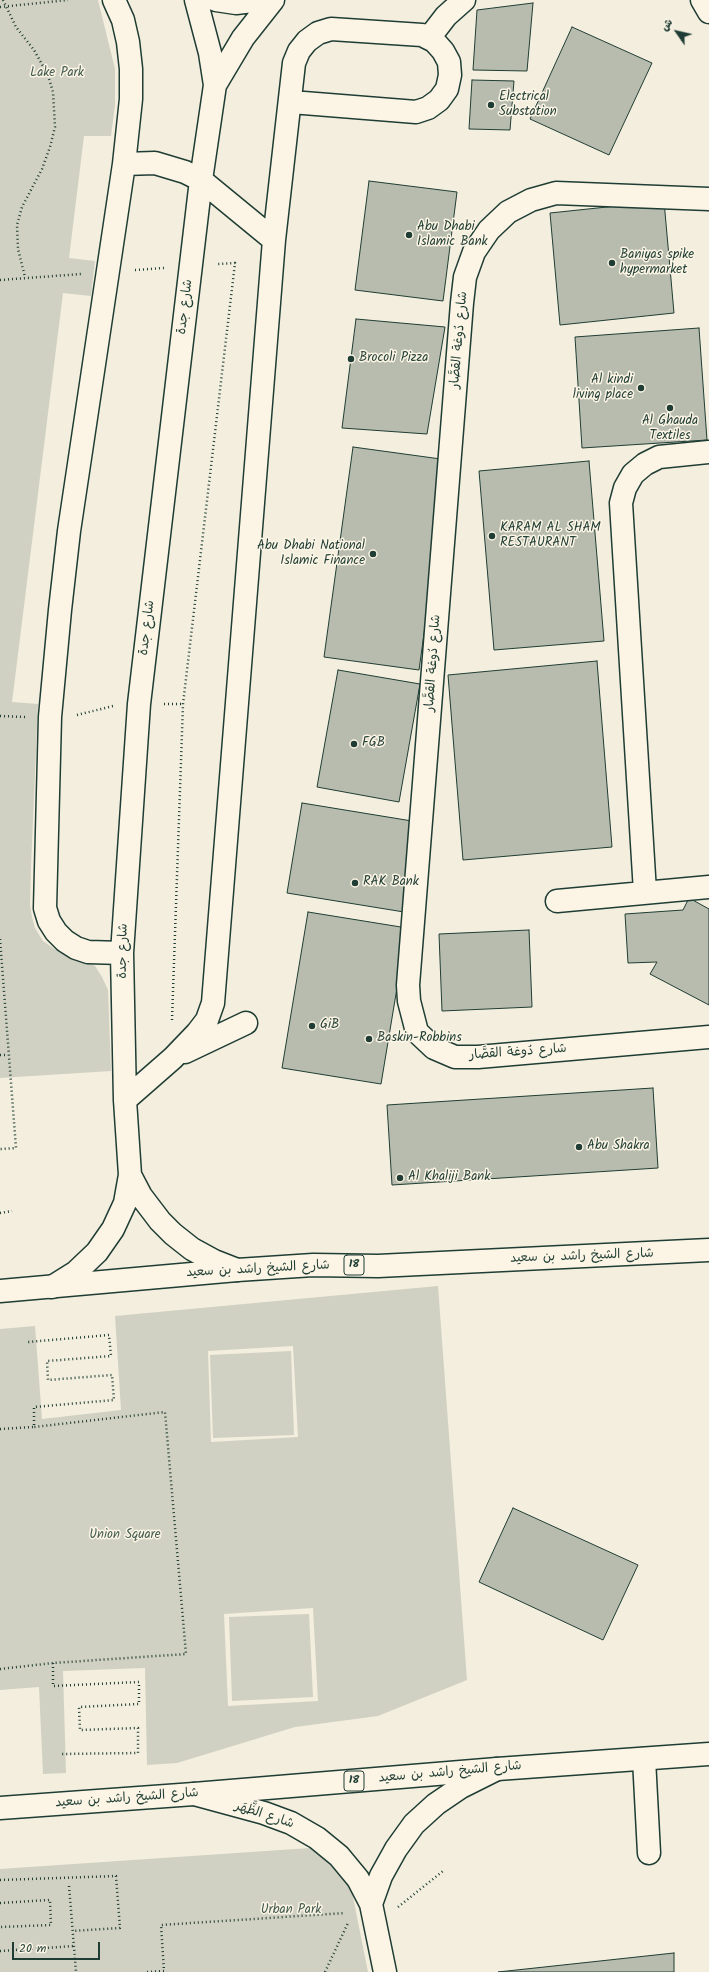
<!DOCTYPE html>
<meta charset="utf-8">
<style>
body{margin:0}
#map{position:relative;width:709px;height:1972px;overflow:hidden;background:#f3eede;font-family:Kalam,"Playpen Sans Arabic",sans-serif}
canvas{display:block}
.north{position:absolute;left:657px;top:12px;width:40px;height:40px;-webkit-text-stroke:3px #fcf5e5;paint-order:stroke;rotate:304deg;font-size:11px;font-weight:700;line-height:16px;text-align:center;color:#1f3d34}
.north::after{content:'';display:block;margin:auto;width:14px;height:18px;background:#1f3d34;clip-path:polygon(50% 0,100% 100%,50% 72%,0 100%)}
.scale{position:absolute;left:12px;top:1942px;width:88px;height:18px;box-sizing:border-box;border:2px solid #1f3d34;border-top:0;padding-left:5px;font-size:12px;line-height:14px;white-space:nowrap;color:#1f3d34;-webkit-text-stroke:3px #fcf5e5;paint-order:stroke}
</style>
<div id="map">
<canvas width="709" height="1972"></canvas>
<div class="north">ش</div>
<div class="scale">20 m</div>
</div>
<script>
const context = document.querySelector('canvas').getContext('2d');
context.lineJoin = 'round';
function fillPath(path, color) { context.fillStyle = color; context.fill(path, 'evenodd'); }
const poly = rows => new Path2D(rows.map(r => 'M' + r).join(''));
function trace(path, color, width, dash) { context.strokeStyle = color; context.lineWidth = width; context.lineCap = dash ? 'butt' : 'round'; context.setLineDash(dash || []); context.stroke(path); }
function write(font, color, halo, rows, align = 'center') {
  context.font = font + ' Kalam,"Playpen Sans Arabic",sans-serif'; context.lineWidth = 3; context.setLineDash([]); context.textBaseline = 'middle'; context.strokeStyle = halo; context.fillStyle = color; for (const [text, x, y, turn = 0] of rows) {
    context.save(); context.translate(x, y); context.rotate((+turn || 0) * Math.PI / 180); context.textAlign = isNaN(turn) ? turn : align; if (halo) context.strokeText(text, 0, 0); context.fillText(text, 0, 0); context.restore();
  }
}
const green = poly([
 [0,0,98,0,115,69,115,105,111,136,84,136,69,258,95,261,91,296,63,293,12,702,38,704,31,866,30,905,32,917,35,928,43,941,56,950,77,956,95,966,102,977,108,990,111,1071,0,1078],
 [438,1286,467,1680,378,1716,295,1727,177,1763,147,1765,145,1668,63,1671,66,1773,43,1774,39,1687,0,1690,0,1329,35,1326,42,1419,121,1410,115,1316],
 [293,1346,298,1437,211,1442,208,1351],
 [313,1608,318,1701,228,1706,224,1614],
 [291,1351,294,1435,213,1438,210,1355],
 [309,1614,313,1697,232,1701,229,1617],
 [310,1848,320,1851,329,1857,351,1887,368,1972,0,1972,0,1869]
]);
const building = poly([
 [533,3,527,71,473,70,477,10,533,3],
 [572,27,652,63,609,155,530,119,572,27],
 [472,80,514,81,510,130,469,129,472,80],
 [369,181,457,192,443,301,355,290,369,181],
 [664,201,674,313,560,325,550,213,664,201],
 [356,319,445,327,427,434,342,428,356,319],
 [699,328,707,440,582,448,575,337,699,328],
 [353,447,448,460,419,670,324,657,353,447],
 [589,461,604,641,494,650,479,471,589,461],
 [597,661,612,847,463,860,448,675,597,661],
 [338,670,420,684,399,802,317,787,338,670],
 [302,803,412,821,404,912,287,893,302,803],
 [689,898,709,909,709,1005,650,974,657,962,628,963,625,914,683,910,689,898],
 [308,912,407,928,381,1084,282,1068,308,912],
 [529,930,532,1007,442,1011,439,934,529,930],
 [653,1088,658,1168,392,1185,387,1105,653,1088],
 [513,1508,638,1565,603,1640,479,1582,513,1508],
 [674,1953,674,1972,498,1972,674,1953]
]);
const path = poly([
 [3,0,16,27,34,50,48,75,53,92,55,127,50,147,42,169,22,207,17,225,18,249,25,277],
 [0,7,68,0],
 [135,270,164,268],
 [0,280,81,274],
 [164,704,183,704],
 [77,715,113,706],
 [0,716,25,717],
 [0,939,16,1148,0,1149],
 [172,1020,183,704,235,263,218,264],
 [0,1055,8,1055],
 [0,1213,12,1211],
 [0,1429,34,1427,34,1407,114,1400,112,1375,48,1380,47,1361,111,1356,109,1335,28,1342],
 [53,1663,53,1686,139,1682,139,1704,79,1707,80,1730,138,1728,138,1753,61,1754],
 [0,1669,53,1663,186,1654,165,1412,34,1427],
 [0,1880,116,1876,120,1928,73,1931],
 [69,1886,76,1972],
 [0,1903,50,1900,51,1925,0,1927],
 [398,1907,443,1871],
 [0,1951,74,1946],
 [147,1972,164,1971,161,1925,345,1913],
 [325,1972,348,1923]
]);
const minor = poly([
 [114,0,123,20,128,42,131,69,131,99,124,164,69,531,60,610,50,717,45,908,49,921,56,932,65,941,76,948,88,952,122,953],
 [216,0,236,3,261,0],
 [702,0,709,12],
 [429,38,446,16,464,0],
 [215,85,243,38,273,0],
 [124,164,155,163,185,172,201,180,274,240],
 [709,199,556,193,531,200,508,212,489,230,474,252,465,277,462,303,408,985,409,1001,417,1032,434,1048,455,1057,478,1057,709,1037],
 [645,892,621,503,625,488,633,474,645,464,659,457,709,452],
 [557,901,709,887],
 [185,1052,246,1023],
 [125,1100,173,1058,197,1033,207,1020,213,1003,274,240,294,63,299,51,307,41,318,33,331,29,422,35,434,41,443,51,449,62,450,75,447,89,439,100,428,108,416,112,291,102],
 [130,1175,141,1196,160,1221,173,1234,192,1249,214,1261,237,1270],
 [52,1287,76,1272,97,1252,113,1229,125,1203,130,1175,125,1100,122,953,139,704,201,180,215,85,210,53,196,0],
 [644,1759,649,1853],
 [194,1794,264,1813,291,1823,317,1838,339,1856,358,1879,371,1904,385,1972],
 [371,1904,381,1876,396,1849,414,1824,436,1804,461,1787,497,1769]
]);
const major = poly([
 [0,1291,237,1270,313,1265,378,1266,709,1250],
 [0,1808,194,1794,497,1769,709,1754]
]);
const markers = [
 [491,105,4,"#1f3d34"],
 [409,235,4,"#1f3d34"],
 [612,263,4,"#1f3d34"],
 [351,359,4,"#1f3d34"],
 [641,388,4,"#1f3d34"],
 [670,408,4,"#1f3d34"],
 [492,536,4,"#1f3d34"],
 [373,554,4,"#1f3d34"],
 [354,744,4,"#1f3d34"],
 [355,883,4,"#1f3d34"],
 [312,1026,4,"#1f3d34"],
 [369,1039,4,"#1f3d34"],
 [579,1147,4,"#1f3d34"],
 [400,1178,4,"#1f3d34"]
];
const shields = [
 [354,1265,20],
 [354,1781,20]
];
const shieldNames = [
 ["18",354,1265],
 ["18",354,1781]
];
const parkNames = [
 ["Lake Park",57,74],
 ["Union Square",125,1536],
 ["Urban Park",291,1911]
];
const poiNames = [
 ["Electrical",499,98],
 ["Substation",499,113],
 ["Abu Dhabi",417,228],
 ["Islamic Bank",417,243],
 ["Baniyas spike",620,256],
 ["hypermarket",620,271],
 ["Brocoli Pizza",359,359],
 ["Al kindi",633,381,"right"],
 ["living place",633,396,"right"],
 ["Al Ghauda",670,422,"center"],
 ["Textiles",670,437,"center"],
 ["KARAM AL SHAM",500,529],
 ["RESTAURANT",500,544],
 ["Abu Dhabi National",365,547,"right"],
 ["Islamic Finance",365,562,"right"],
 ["FGB",362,744],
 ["RAK Bank",363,883],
 ["GiB",320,1026],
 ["Baskin-Robbins",377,1039],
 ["Abu Shakra",587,1147],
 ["Al Khaliji Bank",408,1178]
];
const streetNames = [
 ["شارع جدة",186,307,-83],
 ["شارع دُوغة القصَّار",460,340,-85],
 ["شارع جدة",148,628,-83],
 ["شارع دُوغة القصَّار",434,663,-86],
 ["شارع جدة",124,951,-89],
 ["شارع دُوغة القصَّار",518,1053,-4],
 ["شارع الشيخ راشد بن سعيد",582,1257,-2],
 ["شارع الشيخ راشد بن سعيد",258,1270,-3],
 ["شارع الشيخ راشد بن سعيد",450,1773,-5],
 ["شارع الشيخ راشد بن سعيد",127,1799,-4],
 ["شارع الظَّهَر",264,1816,18]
];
fillPath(green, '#d0d1c2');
fillPath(building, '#b8bcae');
trace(building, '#1f3d34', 1);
trace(minor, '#1f3d34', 25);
trace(major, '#1f3d34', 25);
trace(path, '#1f3d34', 2.5, [1, 3]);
trace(minor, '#fcf5e5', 22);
trace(major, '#fcf5e5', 22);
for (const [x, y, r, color] of markers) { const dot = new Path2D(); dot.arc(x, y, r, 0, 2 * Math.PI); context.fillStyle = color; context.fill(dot); trace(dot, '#fcf5e5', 1.5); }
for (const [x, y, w] of shields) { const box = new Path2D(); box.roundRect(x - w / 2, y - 10, w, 20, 3); context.fillStyle = '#fcf5e5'; context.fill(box); trace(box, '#1f3d34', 1); }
write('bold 12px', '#1f3d34', null, shieldNames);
write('13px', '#425b50', '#fcf5e5', parkNames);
write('13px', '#1f3d34', '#fcf5e5', poiNames, 'left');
write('13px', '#1f3d34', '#fcf5e5', streetNames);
</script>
